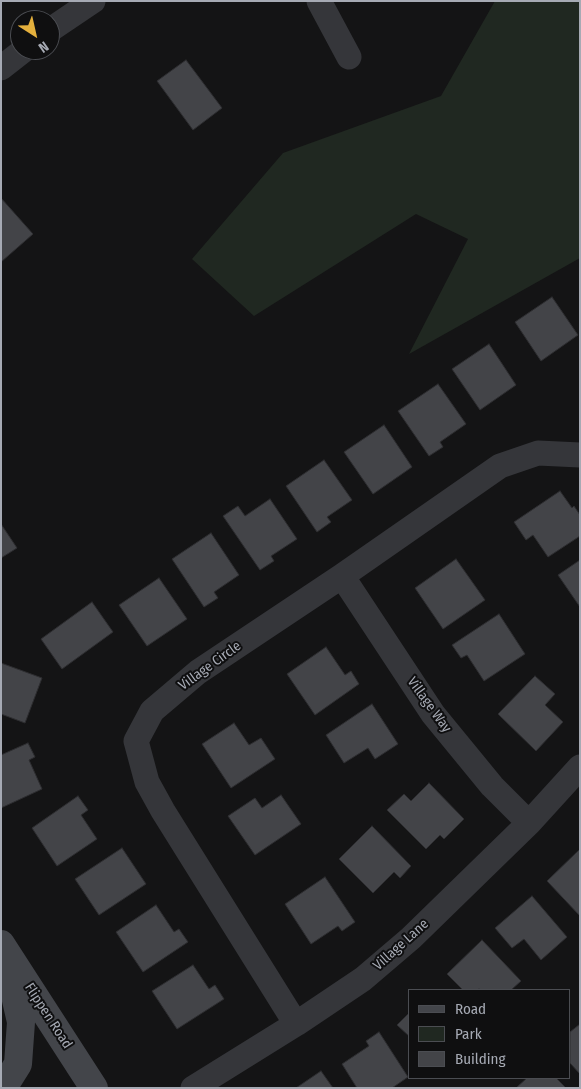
<!DOCTYPE html>
<style>
body{margin:0}
#map{position:relative;width:581px;height:1089px;overflow:hidden;background:#141415;font-family:"Fira Sans Condensed",sans-serif}
canvas{display:block}
.frame{position:absolute;inset:0;border:2px solid #a6aab4;pointer-events:none}
.legend{position:absolute;left:408px;top:989px;width:162px;height:90px;box-sizing:border-box;background:#0f0f10;border:1px solid #4b4d52;margin:0;padding:6px 9px;list-style:none;font-size:15px;color:#a6aab4}
.legend li{display:flex;align-items:center;gap:10px;height:25px}
.legend b{width:25px;border:1px solid #4b4d52}
.north{position:absolute;left:10px;top:10px;width:50px;height:50px;box-sizing:border-box;background:#0f0f10;border:1px solid #4b4d52;border-radius:50%;rotate:145deg;font-size:14px;font-weight:700;line-height:20px;text-align:center;color:#a6aab4}
.north::after{content:'';display:block;margin:auto;width:18px;height:22px;background:#e4b03d;clip-path:polygon(50% 0,100% 100%,50% 72%,0 100%)}
</style>
<div id="map">
<canvas width="581" height="1089"></canvas>
<div class="frame"></div>
<ul class="legend">
<li><b style="height:6px;background:#43454a"></b>Road</li>
<li><b style="height:14px;background:#202821"></b>Park</li>
<li><b style="height:14px;background:#434448"></b>Building</li>
</ul>
<div class="north">N</div>
</div>
<script>
const context = document.querySelector('canvas').getContext('2d');
context.lineJoin = 'round';
function fillPath(path, color) { context.fillStyle = color; context.fill(path, 'evenodd'); }
const poly = rows => new Path2D(rows.map(r => 'M' + r).join(''));
function trace(path, color, width, dash) { context.strokeStyle = color; context.lineWidth = width; context.lineCap = dash ? 'butt' : 'round'; context.setLineDash(dash || []); context.stroke(path); }
function write(font, color, halo, rows, align = 'center') {
  context.font = font + ' "Fira Sans Condensed",sans-serif'; context.lineWidth = 4; context.setLineDash([]); context.textBaseline = 'middle'; context.strokeStyle = halo; context.fillStyle = color; for (const [text, x, y, turn = 0] of rows) {
    context.save(); context.translate(x, y); context.rotate((+turn || 0) * Math.PI / 180); context.textAlign = isNaN(turn) ? turn : align; if (halo) context.strokeText(text, 0, 0); context.fillText(text, 0, 0); context.restore();
  }
}
const green = poly([
 [495,1,580,1,580,258,409,354,468,239,416,214,254,316,192,259,283,153,441,96]
]);
const building = poly([
 [186,60,222,108,193,130,157,81,186,60],
 [1,198,33,234,1,262,1,198],
 [552,297,578,335,541,361,515,322,552,297],
 [489,344,516,385,480,410,452,369,489,344],
 [438,384,466,424,440,442,443,447,429,456,398,411,438,384],
 [384,425,412,467,373,494,344,452,384,425],
 [324,460,352,500,327,517,331,522,317,532,286,486,324,460],
 [560,491,572,508,574,506,580,515,580,536,548,557,533,535,526,540,514,522,560,491],
 [270,499,297,539,271,556,274,561,260,570,223,516,238,506,245,516,270,499],
 [1,524,17,548,1,558,1,524],
 [211,533,239,575,214,592,218,598,204,607,172,559,211,533],
 [456,559,485,600,443,629,415,588,456,559],
 [580,560,580,607,558,575,580,560],
 [159,578,187,619,147,646,119,605,159,578],
 [92,602,113,632,62,669,41,639,92,602],
 [499,614,525,654,484,681,467,655,461,658,452,645,499,614],
 [326,647,345,675,351,671,359,684,315,715,287,674,326,647],
 [1,663,42,678,25,723,1,714,1,663],
 [535,676,555,694,545,705,563,722,536,751,498,714,535,676],
 [372,704,398,744,375,759,368,748,344,763,326,735,372,704],
 [234,723,249,745,261,738,275,759,231,788,202,744,234,723],
 [28,743,35,757,29,760,42,789,1,808,1,755,28,743],
 [429,783,464,819,444,839,440,835,426,849,387,810,404,794,411,801,429,783],
 [281,795,301,824,255,855,228,816,255,798,262,808,281,795],
 [78,796,88,810,81,815,97,839,57,866,32,828,78,796],
 [372,826,411,866,400,878,394,872,373,893,339,859,372,826],
 [122,848,146,884,99,915,75,879,122,848],
 [580,849,580,916,547,881,580,849],
 [325,877,355,922,342,931,338,926,311,944,285,904,325,877],
 [532,896,567,937,541,960,524,939,512,948,495,928,532,896],
 [156,905,174,932,179,929,188,942,143,972,116,932,156,905],
 [482,940,521,981,511,990,481,990,479,989,477,990,463,990,447,974,482,940],
 [193,965,209,989,215,985,224,999,177,1029,152,991,193,965],
 [410,1012,410,1037,397,1025,410,1012],
 [580,1024,580,1074,570,1063,570,1032,580,1024],
 [379,1032,408,1077,392,1088,357,1088,342,1064,369,1046,366,1041,379,1032],
 [321,1071,333,1088,296,1088,321,1071],
 [527,1078,556,1078,566,1088,516,1088,527,1078]
]);
const street = poly([
 [319,1,349,57],
 [50,30,93,1],
 [1,68,24,50],
 [342,576,433,714,492,786,529,823],
 [296,1024,163,811,147,782,136,741,152,711,198,672,342,576,500,466,538,453,580,455],
 [193,1088,296,1024,363,979,411,938,529,823,580,767]
]);
const secondary = poly([
 [1,944,94,1088],
 [3,1088,18,1064,21,1022,9,969]
]);
const streetNames = [
 ["Village Circle",210,666,-36],
 ["Village Way",429,705,54],
 ["Village Lane",401,945,-42],
 ["Flippen Road",48,1016,57]
];
fillPath(green, '#202821');
fillPath(building, '#434448');
trace(building, '#2e2e31', 1);
trace(street, '#35363a', 25);
trace(secondary, '#43454a', 28);
write('14px', '#a6aab4', '#0f0f10', streetNames);
</script>
